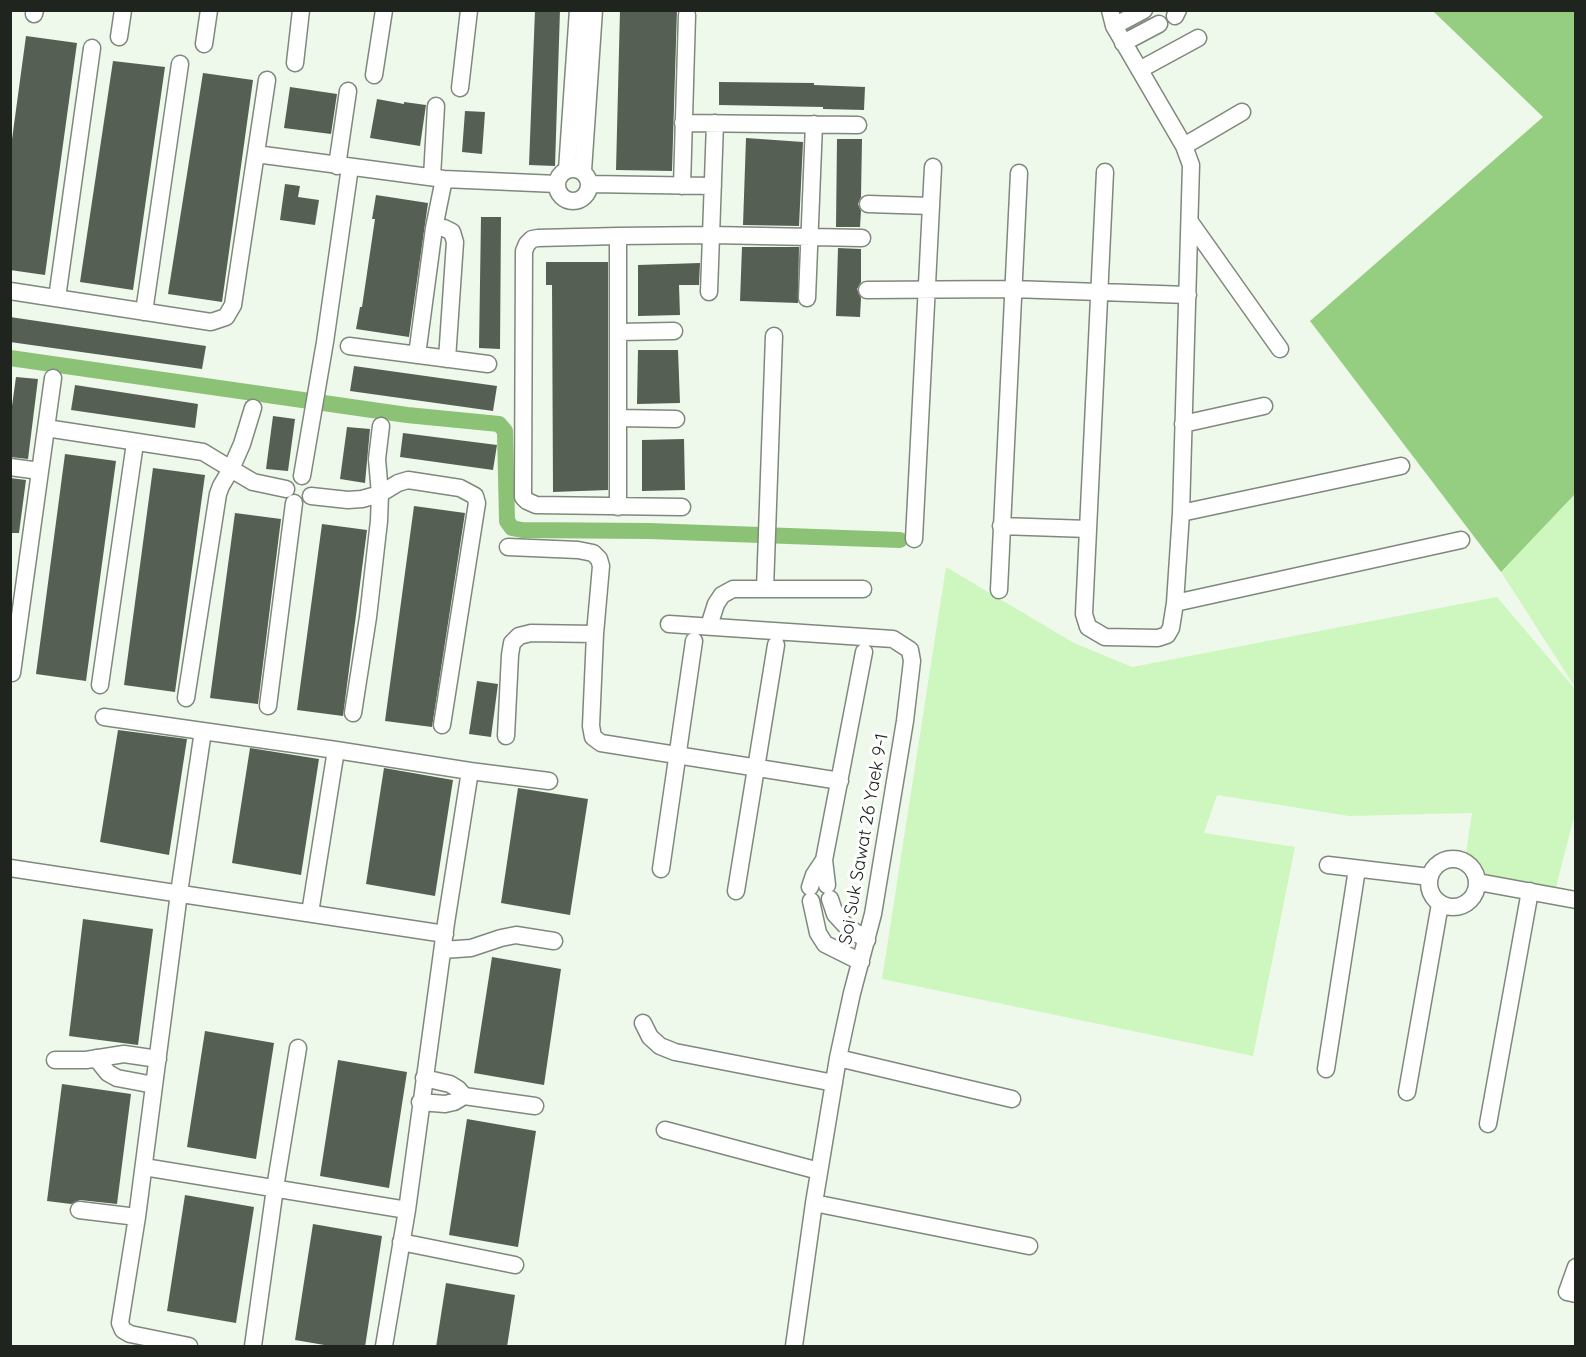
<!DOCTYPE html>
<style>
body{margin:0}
#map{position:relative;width:1586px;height:1357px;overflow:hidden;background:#eff9eb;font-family:Quicksand,sans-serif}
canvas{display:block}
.frame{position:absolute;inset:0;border:12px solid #20241f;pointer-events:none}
</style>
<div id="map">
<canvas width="1586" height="1357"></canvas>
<div class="frame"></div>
</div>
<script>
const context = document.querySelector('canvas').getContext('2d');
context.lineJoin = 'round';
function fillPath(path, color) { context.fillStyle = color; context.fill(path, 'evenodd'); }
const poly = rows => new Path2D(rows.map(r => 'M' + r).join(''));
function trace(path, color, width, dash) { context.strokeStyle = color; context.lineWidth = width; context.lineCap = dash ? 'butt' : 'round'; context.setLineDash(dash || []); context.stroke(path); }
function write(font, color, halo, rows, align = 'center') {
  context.font = font + ' Quicksand,sans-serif'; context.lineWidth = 6; context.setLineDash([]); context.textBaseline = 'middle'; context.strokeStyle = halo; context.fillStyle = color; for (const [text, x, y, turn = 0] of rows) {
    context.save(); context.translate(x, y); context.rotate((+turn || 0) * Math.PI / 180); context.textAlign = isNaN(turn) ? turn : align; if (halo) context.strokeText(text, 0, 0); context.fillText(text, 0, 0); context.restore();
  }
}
const green = poly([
 [1575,494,1575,687,1501,572],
 [946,567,1074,643,1132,667,1497,597,1575,689,1575,813,1557,883,1557,893,1483,878,1465,859,1472,813,1349,816,1217,795,1204,833,1295,847,1253,1056,882,979]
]);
const forest = poly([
 [1435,10,1575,11,1575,494,1501,572,1310,321,1543,117,1434,12]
]);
const canal = poly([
 [10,358,407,415,499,424,505,431,507,521,512,528,522,530,649,531,900,540]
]);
const building = poly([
 [535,10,560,10,555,166,529,165],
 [620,10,677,10,672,171,616,170],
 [26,36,77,43,45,275,10,270,10,154],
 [113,61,165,67,133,290,80,282],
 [203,73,253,80,222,302,168,294],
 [719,82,814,83,814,85,865,87,864,110,823,109,823,107,719,105],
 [290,87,337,94,331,134,284,128],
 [377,99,404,104,404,102,426,105,420,146,370,138],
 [465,111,485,112,482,154,462,152],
 [746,138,803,142,799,226,743,225],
 [837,139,862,139,861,197,858,204,861,211,860,227,836,227],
 [285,184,300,186,298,197,319,200,315,225,280,220],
 [376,195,428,203,409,337,356,329,360,307,362,307,375,219,372,219],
 [481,217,501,217,500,349,479,348],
 [742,247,799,247,798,303,740,301],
 [838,248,861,249,861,282,857,289,861,298,860,317,836,316],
 [546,262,608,262,608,490,553,492,552,285,546,285],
 [700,263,699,285,679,285,680,315,638,316,638,265],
 [10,317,206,346,202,369,10,342],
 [638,350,678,350,680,403,637,404],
 [354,366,497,386,493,411,350,391],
 [16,377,38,379,28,459,10,457,10,420],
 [75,385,198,404,195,428,71,410],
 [273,416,295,419,288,471,266,469],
 [347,427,370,429,365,483,340,479],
 [403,433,497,445,493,470,400,457],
 [684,439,685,490,642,491,642,440],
 [65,454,116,461,86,681,36,674],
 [153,468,205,475,175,692,124,685],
 [10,478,26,480,19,533,10,533],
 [414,506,465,513,432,727,385,721],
 [235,513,281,519,258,704,210,698],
 [322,524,367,530,343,716,297,710],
 [477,681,498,684,491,737,469,734],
 [118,730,187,739,169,855,100,842],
 [250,748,319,759,301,875,232,863],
 [384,768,453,780,435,896,366,884],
 [518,788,588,799,570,915,501,903],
 [83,919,153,929,138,1045,69,1036],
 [492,957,561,969,544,1085,474,1073],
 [205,1031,274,1043,256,1159,187,1147],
 [338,1060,407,1072,389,1188,320,1176],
 [62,1084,131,1094,117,1204,80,1200,71,1204,47,1201],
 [467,1119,536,1131,518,1247,449,1235],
 [185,1195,254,1207,236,1323,167,1311],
 [313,1224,382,1236,365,1347,336,1347,295,1340],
 [446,1283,515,1295,507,1347,436,1347]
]);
const street = poly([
 [34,14,35,10],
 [1175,16,1178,10],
 [1114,26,1144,10],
 [119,37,123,10],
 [1123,43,1159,24],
 [204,44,209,10],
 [295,63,301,10],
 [1141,69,1198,38],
 [374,75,384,10],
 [460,88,469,10],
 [683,123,858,125],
 [1184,146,1242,112],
 [256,154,444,179,557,184],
 [337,166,348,91],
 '557 185a16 16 0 1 1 32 0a16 16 0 1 1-32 0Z',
 [567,170,578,10],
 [583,171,594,10],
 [1105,172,1084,614,1088,627,1105,637,1158,638,1167,635,1171,628,1175,603,1181,513,1191,165,1184,146,1114,26,1110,10],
 [432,177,436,106],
 [590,184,713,186],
 [682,186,687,15],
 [868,204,931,206],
 [1190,222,1280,349],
 [434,228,444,228,452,232,455,242,447,359],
 [867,290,1012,289,1188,295],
 [10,291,211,322,226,317,233,305,267,80],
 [709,292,715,123],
 [57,298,92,48],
 [807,298,814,124],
 [144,312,180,64],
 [618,332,674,331],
 [349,346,488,364],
 [417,355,434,228,444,179],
 [618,418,676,419],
 [1183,424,1264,406],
 [381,426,377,459,380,494,398,483,408,480,460,488,475,496,477,503,442,725],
 [46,428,203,452,231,469,242,444,253,408],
 [10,467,40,471],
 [302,476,325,342,350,167],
 [311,496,348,500,362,499,380,494,379,521,368,617,353,713],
 [618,507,618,236],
 [682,507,536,505,527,501,523,497,524,251,527,244,532,239,538,238,618,236,712,235,862,238],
 [1181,513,1401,466],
 [1001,526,1088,529],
 [914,539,933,167],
 [508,547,578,550,593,553,599,559,601,566,595,634,591,726,593,737,601,743,840,781],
 [765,589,774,336],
 [999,590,1019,173],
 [1175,603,1461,540],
 [669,624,893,639,910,650,912,661,905,721,873,914,852,993,838,1058,814,1203,794,1346],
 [709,626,716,604,722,595,733,589,863,589],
 [12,673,53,378],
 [100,685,135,443],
 [186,698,218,494,221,486,231,469,253,482,286,489],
 [268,706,294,503],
 [104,717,336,750,470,771,549,781],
 [506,736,510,655,512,643,519,636,531,633,595,634],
 '1429 883a24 24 0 1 1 48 0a24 24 0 1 1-48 0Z',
 [1328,865,1430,877],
 [10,868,445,934],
 [661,869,694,641],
 [1478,882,1576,900],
 [827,885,824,860,864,652],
 [810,887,814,875,824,860],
 [736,891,776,645],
 [830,899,835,914,846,926,867,940],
 [811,901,818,933,825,944,861,962],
 [310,913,336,750],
 [443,950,471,948,501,938,516,935,554,941],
 [643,1023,650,1037,660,1046,675,1052,834,1083],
 [96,1058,108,1073,117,1078,154,1085],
 [838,1058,1012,1099],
 [55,1060,86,1060,124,1054,158,1059],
 [1326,1069,1357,869],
 [424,1078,450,1084,458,1089,464,1096],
 [1407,1092,1440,904],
 [420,1102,445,1104,454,1102,464,1096,535,1106],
 [1488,1124,1530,891],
 [665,1130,819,1171],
 [144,1167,407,1210],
 [814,1203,1029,1246],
 [79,1210,137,1217],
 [401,1242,515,1265],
 [1576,1267,1567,1292,1576,1294],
 [189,1346,130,1334,123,1330,120,1323,137,1217,179,893,203,731],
 [253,1346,275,1188,298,1048],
 [384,1346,407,1210,446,923,470,771]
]);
const streetNames = [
 ["Soi Suk Sawat 26 Yaek 9-1",864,839,-80]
];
fillPath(green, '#cef6bf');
fillPath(forest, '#96ce81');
trace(canal, '#8bc276', 16);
fillPath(building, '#565f53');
trace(street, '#7f887c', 19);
trace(street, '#fff', 16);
write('18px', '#20241f', '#fff', streetNames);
</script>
